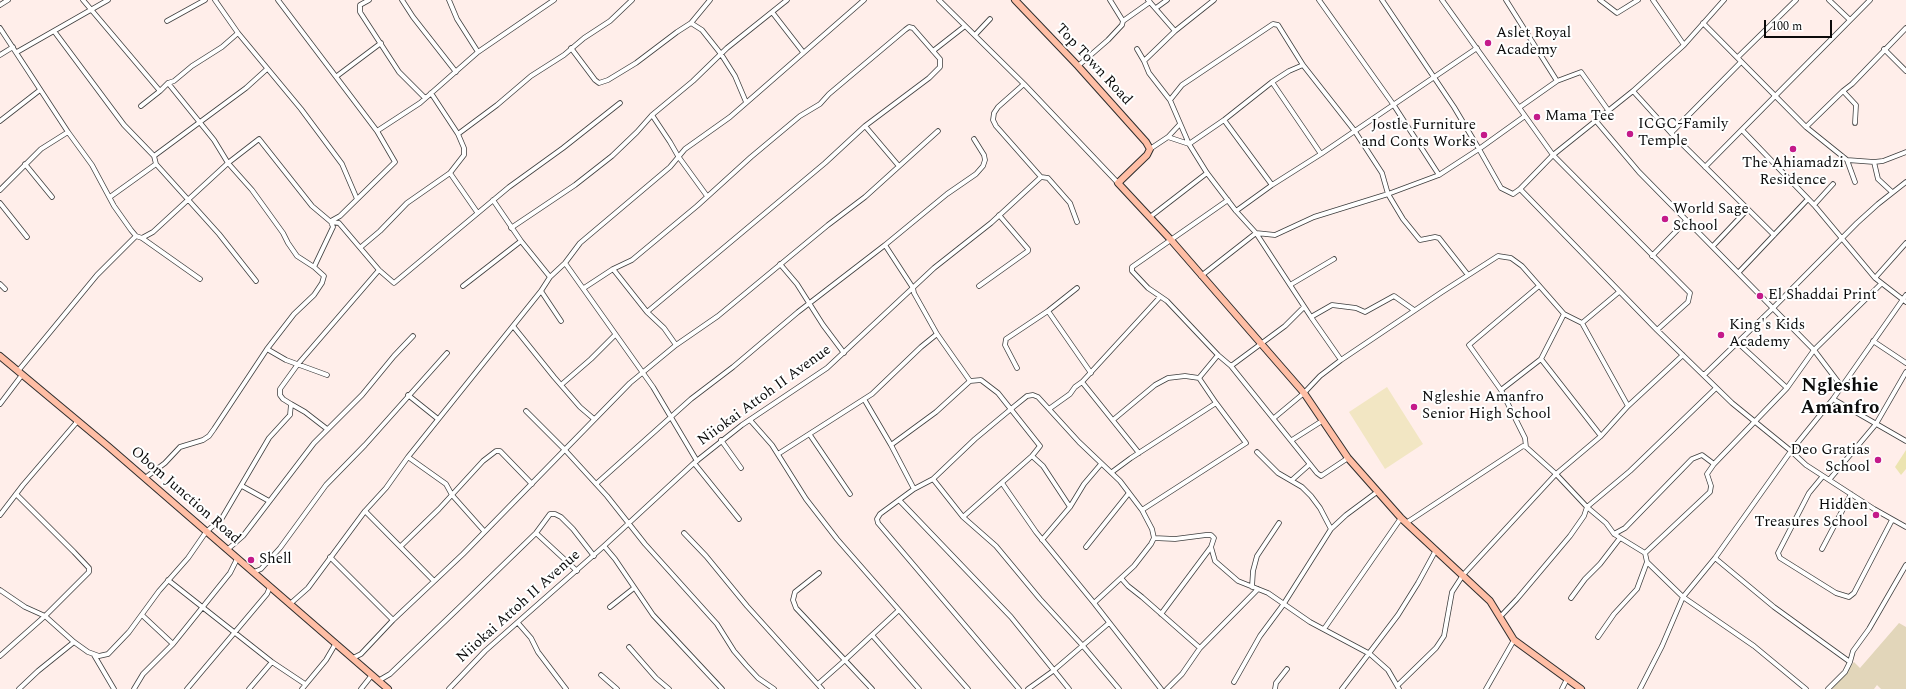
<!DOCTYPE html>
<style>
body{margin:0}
#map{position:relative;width:1906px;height:689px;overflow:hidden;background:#ffeeea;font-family:Spectral,serif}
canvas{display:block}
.scale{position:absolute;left:1764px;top:20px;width:68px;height:18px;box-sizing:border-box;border:2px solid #0b0b0b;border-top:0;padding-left:5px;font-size:12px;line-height:14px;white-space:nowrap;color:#0b0b0b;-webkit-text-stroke:3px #fff;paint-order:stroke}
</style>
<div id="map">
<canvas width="1906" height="689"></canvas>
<div class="scale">100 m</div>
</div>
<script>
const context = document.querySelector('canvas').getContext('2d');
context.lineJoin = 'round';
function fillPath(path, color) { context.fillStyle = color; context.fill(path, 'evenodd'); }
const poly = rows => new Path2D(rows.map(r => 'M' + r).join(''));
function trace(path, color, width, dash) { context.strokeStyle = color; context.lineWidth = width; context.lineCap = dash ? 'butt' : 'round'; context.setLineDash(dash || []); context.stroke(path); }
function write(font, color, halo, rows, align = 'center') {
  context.font = font + ' Spectral,serif'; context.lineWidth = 4; context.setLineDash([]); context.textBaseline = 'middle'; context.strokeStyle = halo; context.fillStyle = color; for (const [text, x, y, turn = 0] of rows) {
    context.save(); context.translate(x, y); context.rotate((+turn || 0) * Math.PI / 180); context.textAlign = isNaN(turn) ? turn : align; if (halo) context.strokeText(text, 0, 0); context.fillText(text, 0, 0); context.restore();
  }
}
const green = poly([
 [1906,450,1906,469,1901,475,1895,467]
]);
const cemetery = poly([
 [1899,623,1906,627,1906,689,1881,689,1877,685,1874,689,1832,689,1854,662,1860,668]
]);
const pitch = poly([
 [1387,387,1423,444,1385,469,1349,412]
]);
const street = poly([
 [83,0,160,91,168,83,174,81,192,66,222,47,238,33],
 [215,0,238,33,301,109,342,164,357,199],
 [278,0,377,131,395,162,340,216,331,221],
 [369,0,360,5,360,12,399,72,425,98],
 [402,0,413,17,456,72],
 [449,0,457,19,478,52],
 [939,0,1024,84,1118,183],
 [1148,0,1175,31],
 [1214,0,1175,31,1144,61,1149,73,1170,100,1189,144,1224,120,1272,82,1289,71,1303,65],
 [1319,0,1393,104,1439,175],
 [1382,0,1454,107,1479,149,1525,116],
 [1442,0,1553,155,1690,293,1688,302,1657,330],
 [1506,0,1557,81],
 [1600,0,1617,13,1638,0],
 [1653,0,1684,45],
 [1829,0,1850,20],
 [0,5,8,0],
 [1156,8,1167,0],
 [772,12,803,52],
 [167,21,205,0],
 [1123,21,1150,2],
 [691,23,702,30,721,54,735,76,746,102],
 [1703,23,1806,127,1847,160,1874,162,1883,161,1906,152],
 [0,28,68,132,92,165,114,206,131,230,136,236,142,238,200,279],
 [54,31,124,125,154,156,156,164,219,234,256,281],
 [975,35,990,19],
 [571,48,595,80,599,83,608,80,636,63,677,32,691,23,710,0],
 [1137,49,1144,61],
 [1884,49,1906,71],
 [933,51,965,26],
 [17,52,108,0],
 [0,55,13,47],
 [1738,57,1796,0],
 [1078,66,1108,40,1122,25,1123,21,1110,0],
 [337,76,381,43],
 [1272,82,1321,154],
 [168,83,214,140,228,163,252,190,283,233,288,243,297,256,314,267],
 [1633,91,1671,133,1774,235],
 [1843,91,1856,105,1855,123],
 [1170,100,1182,85,1273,24,1278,25,1303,65,1354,130,1382,173,1388,194,1403,219,1420,240,1435,237,1439,238,1468,275],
 [141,106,160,91],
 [1520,107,1557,81,1581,72,1608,110],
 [652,115,670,142,678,156,707,196],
 [1224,120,1272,185],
 [0,121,40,90],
 [1596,121,1639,172,1814,350,1842,387],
 [865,126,898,165],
 [1806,127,1843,91,1852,84,1906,28],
 [1742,130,1814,205,1875,278,1906,302],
 [377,131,420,103,478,52,554,0],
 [1671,133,1741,62],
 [458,134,497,105,531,76,564,55,584,38,610,21,632,0],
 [1168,137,1189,144,1207,173,1236,211,1256,233,1311,317,1341,360],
 [1150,149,1168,137,1180,124],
 [154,156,246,88,267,69],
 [1847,160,1855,182],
 [1874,162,1878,179,1892,192],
 [25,164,52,197],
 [1705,167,1870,0],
 [450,173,477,212],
 [1041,177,1048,178,1070,203,1077,222],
 [1520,189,1553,155,1633,91,1684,45,1724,0],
 [0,190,41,149,68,132],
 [110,197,156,164],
 [493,200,521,241,550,277],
 [1228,200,1132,267,1132,271,1148,288,1167,301,1218,355,1231,366,1317,473,1321,476,1348,458],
 [0,203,27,237],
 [1814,205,1833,184],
 [1236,211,1272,185,1321,154,1477,48],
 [1150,217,1207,173],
 [331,222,339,223,379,270,394,283,509,187,563,148,620,103],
 [511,228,575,185,612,156,637,132,652,115,693,81,727,48,787,0],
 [142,238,153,232,228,163,259,139,312,206,331,222,333,227,314,267,324,276,322,283,314,295,294,314,267,349,214,429,209,436,203,440,180,447,165,463,145,478],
 [885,245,913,288,914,293,937,334,970,381],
 [1713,246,1747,210],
 [361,247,380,231,407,203,450,173,464,155,464,148,458,134,431,93],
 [1652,256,1686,221],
 [565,263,653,387,697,461],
 [780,264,797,284,823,325,844,353],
 [613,269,647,312],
 [1739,272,1808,199],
 [1201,276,1256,233,1275,235,1314,217,1388,194,1439,175,1479,149,1501,188,1513,194,1520,189,1657,330,1732,403,1791,451,1806,465,1874,509,1906,527],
 [1875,278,1906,243],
 [0,284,5,289],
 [1290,285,1334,259],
 [463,286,521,241],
 [979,286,1028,251,1028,249,999,215],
 [541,291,561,321],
 [1048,311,1091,373],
 [1311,317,1332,305,1356,308,1365,312,1394,296,1414,310],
 [1582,323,1619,292],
 [513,326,554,377,580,407,594,419],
 [1873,341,1906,363],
 [1738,343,1787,388],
 [676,345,718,316,828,225,865,197,938,131],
 [267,349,286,360,327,375],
 [1541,359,1564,314],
 [1231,366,1285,326,1304,307],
 [1017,368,1005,345,1006,339,1048,311,1077,288],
 [18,371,97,275,136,236],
 [1704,375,1773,308,1857,223,1878,204,1906,182],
 [1082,382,1139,453],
 [561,385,591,359,615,335],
 [1501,390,1469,345,1539,286],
 [408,395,438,419],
 [864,399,891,445],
 [1833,399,1906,441],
 [0,404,22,375],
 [291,404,305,412,327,429],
 [1049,409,1070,394,1075,387,1082,382,1160,297],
 [526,411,565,450,607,496,645,544,717,624,734,651,746,665,758,678,774,689],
 [1274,418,1304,393,1320,376,1341,360,1442,292,1498,256,1511,258,1522,266,1564,314,1582,323,1628,406],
 [750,420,772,445,806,499,837,539,968,689],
 [1113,420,1155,385,1168,378,1185,376,1199,378],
 [810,435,850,494],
 [721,440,741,468],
 [1292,440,1322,421],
 [1526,447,1525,438,1501,390,1541,359,1601,436],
 [1257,452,1278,473,1302,487,1311,496,1320,508,1331,529],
 [778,454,872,394,921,347,937,334],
 [1032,456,1043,466,1070,507],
 [408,457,446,484,452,495,484,531],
 [694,463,739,519],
 [1112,472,1131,458,1216,403],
 [1823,476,1809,493,1778,553,1780,558,1836,593,1849,597,1854,593,1892,520],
 [933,479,963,517,996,546,1040,599,1083,646,1119,689],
 [1292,480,1310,464],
 [1829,480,1876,424,1906,372],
 [1002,483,1036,532,1094,603,1161,689],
 [596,484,691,399,733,367,798,312,885,245,947,194,976,174,983,166,985,160,984,155,974,139],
 [242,486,269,501],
 [914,489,891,445,936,412,970,381,981,380,998,393,1040,446,1032,456,963,517],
 [899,500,1011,617,1069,689],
 [1142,510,1246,443,1216,403,1199,378,1218,355],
 [365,511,434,581],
 [0,515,23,485,76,423,76,419],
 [1406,523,1523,446,1526,447,1556,474,1587,507,1606,523,1614,534,1645,553,1647,562,1683,597,1754,646,1806,689],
 [536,533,577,571],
 [684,533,706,556,747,606,822,689],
 [1614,534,1625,528,1692,459,1702,455,1714,464],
 [1154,538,1175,539,1206,535,1211,535,1214,538,1211,547,1161,614],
 [1042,540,1070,507,1084,484,1101,464],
 [401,546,439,509,483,461,496,451,500,451,532,484],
 [604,546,615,559,653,615,722,689],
 [1086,547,1129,493],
 [1211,547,1215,561,1238,581,1268,593,1310,622,1370,654,1388,670,1399,689],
 [1822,549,1851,494],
 [227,550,243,536,314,443,362,395,394,356,413,336],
 [1645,553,1710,492,1711,486,1707,474,1714,464,1787,388,1814,350,1881,284],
 [330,557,393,620],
 [1715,558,1774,607,1850,662,1845,672,1828,689],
 [254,572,261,569,280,548,326,485,365,445,447,353],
 [819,573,795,592,793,600,796,608,872,689],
 [1121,578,1128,586,1142,597,1200,648],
 [168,580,272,662,305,684],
 [1252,587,1253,571,1257,556,1279,523],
 [0,590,25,607,45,616,74,642,88,652,99,656,108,654,129,632,159,591,188,558,206,532,222,518,269,438,290,415,291,404,283,399,280,395,280,389,298,364,379,270],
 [1571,598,1585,579,1600,564,1620,538],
 [290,604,308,588,365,511,386,488,408,457,541,291,550,277,565,263,580,243,670,167,685,149,730,117,864,0],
 [610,607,634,588],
 [142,615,173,644],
 [1501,616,1517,599,1570,536,1584,516,1587,507,1630,471,1716,388],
 [518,623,531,638,538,652,566,689],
 [1324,629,1401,518],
 [872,635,919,689],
 [1598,637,1614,614,1637,589,1647,562],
 [629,647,656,678,669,689],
 [94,655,114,689],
 [0,656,45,616,89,572,89,568,74,552,16,494],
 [353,658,361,654,393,620,463,554,630,383,676,345,664,328,647,312,825,163,865,126,929,78,940,67,940,59,913,28,909,27,905,30,829,94,820,104,800,116,751,157,697,206,632,260,613,269,584,288],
 [1850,662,1853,651,1869,629,1906,565],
 [601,675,617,689],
 [378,681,390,674,466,601,536,533,550,514,555,514,561,517,573,529,594,556],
 [1234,682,1260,636,1283,605,1331,529,1346,515,1377,492],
 [818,684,844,661,899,610],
 [1398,685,1436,648,1444,636,1452,592,1463,575,1556,474,1601,436,1628,406,1683,355],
 [19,689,38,671,74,642],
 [134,689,143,674,173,644,230,573,237,559],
 [187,689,267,594,270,587],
 [249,689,272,662],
 [302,689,326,660,336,643],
 [361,689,372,675],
 [449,689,485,651,604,546,694,463,742,425,827,368,934,268,991,223,1041,177,996,126,993,120,994,113,998,107,1024,84],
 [1019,689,878,523,877,519,880,514,914,489,933,479,975,439,1011,409,1027,396,1033,395,1038,397,1079,442,1120,481,1142,510,1152,529,1154,538,1151,544,1134,566,1094,603],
 [1028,689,1053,671,1109,623],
 [1167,689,1182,674,1200,648,1258,589],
 [1275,689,1276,683,1287,669],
 [1342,689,1398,615,1418,583,1436,550],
 [1486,689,1514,640],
 [1562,689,1567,679],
 [1640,689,1662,646,1683,597,1715,558,1791,451,1833,399,1906,295]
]);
const secondary = poly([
 [1015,0,1078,66,1146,142,1150,149,1147,155,1118,183,1171,240,1304,393,1348,458,1401,518,1490,601,1514,640,1581,689],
 [0,356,109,447,388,689]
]);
const markers = [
 [1488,43,4,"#c41a8a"],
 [1537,117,4,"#c41a8a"],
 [1630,134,4,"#c41a8a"],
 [1484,135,4,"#c41a8a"],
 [1793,149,4,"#c41a8a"],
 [1665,219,4,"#c41a8a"],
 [1760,296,4,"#c41a8a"],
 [1721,335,4,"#c41a8a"],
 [1414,407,4,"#c41a8a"],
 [1878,460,4,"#c41a8a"],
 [1876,515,4,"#c41a8a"],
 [251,560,4,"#c41a8a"]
];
const poiNames = [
 ["Aslet Royal",1496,34],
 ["Academy",1496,51],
 ["Mama Tee",1545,117],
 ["ICGC-Family",1638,125],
 ["Temple",1638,142],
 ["Jostle Furniture",1476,126,"right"],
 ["and Conts Works",1476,143,"right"],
 ["The Ahiamadzi",1793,164,"center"],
 ["Residence",1793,181,"center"],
 ["World Sage",1673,210],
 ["School",1673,227],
 ["El Shaddai Print",1768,296],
 ["King's Kids",1729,326],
 ["Academy",1729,343],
 ["Ngleshie Amanfro",1422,398],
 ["Senior High School",1422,415],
 ["Deo Gratias",1870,451,"right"],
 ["School",1870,468,"right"],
 ["Hidden",1868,506,"right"],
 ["Treasures School",1868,523,"right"],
 ["Shell",259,560]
];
const streetNames = [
 ["Top Town Road",1093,65,47],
 ["Niiokai Attoh II Avenue",765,396,-36],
 ["Obom Junction Road",185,496,41],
 ["Niiokai Attoh II Avenue",519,607,-42]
];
const districtNames = [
 ["Ngleshie",1840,387],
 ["Amanfro",1840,409]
];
fillPath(green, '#ece4b1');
fillPath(cemetery, '#e2d6ba');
fillPath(pitch, '#f2e6c3');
trace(street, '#3e3e3e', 5.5);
trace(secondary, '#2d2d2d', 8);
trace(street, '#fff', 4);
trace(secondary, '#ffbea5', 6);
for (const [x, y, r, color] of markers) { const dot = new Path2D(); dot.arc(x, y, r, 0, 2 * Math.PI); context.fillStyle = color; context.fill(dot); trace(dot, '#fff', 1.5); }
write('15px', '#0b0b0b', '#fff', poiNames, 'left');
write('15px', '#0b0b0b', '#fff', streetNames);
write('bold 19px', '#0b0b0b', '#fff', districtNames);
</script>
